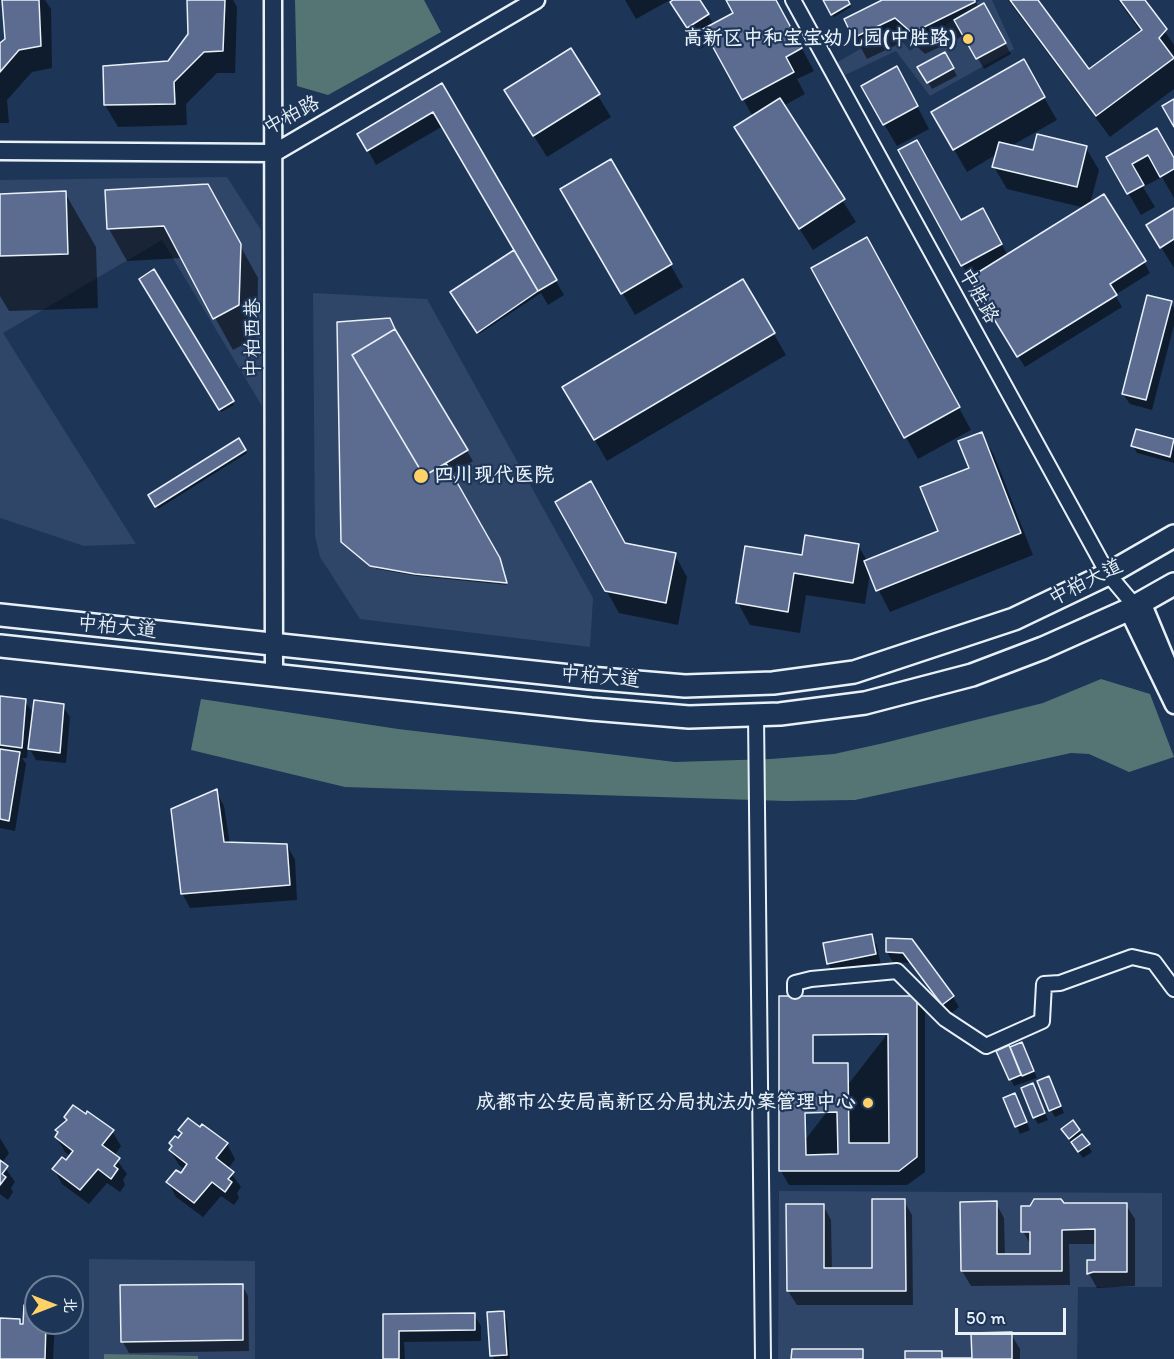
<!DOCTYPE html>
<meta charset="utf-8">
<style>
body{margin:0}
#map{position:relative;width:1174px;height:1359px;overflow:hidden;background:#1d3557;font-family:Itim,"LXGW WenKai TC",sans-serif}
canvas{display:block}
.north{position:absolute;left:24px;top:1275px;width:60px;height:60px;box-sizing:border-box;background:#1d3557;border:2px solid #6e8097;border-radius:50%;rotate:90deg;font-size:16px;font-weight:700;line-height:24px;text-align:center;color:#e8f1f8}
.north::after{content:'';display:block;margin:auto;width:21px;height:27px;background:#ffd166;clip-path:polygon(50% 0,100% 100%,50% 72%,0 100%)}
.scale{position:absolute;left:955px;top:1308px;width:111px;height:27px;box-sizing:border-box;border:3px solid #e8f1f8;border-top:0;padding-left:8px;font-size:18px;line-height:21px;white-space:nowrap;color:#e8f1f8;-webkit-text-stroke:4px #1d3557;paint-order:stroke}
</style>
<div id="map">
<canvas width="1174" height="1359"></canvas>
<div class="north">北</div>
<div class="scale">50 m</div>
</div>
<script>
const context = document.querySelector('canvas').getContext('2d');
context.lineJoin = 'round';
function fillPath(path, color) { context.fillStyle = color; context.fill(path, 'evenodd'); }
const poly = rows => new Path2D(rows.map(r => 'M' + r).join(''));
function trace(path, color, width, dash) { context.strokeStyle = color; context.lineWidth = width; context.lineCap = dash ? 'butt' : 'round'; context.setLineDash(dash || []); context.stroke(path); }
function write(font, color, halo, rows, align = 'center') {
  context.font = font + ' Itim,"LXGW WenKai TC",sans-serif'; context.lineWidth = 4.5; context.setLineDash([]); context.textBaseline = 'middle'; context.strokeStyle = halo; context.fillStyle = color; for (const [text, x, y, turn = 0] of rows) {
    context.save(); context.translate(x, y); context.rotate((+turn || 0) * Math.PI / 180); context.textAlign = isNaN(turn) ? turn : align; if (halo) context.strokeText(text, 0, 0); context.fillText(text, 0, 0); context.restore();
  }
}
const built = poly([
 [980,0,992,0,1014,49,930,96,896,51,845,75,836,63,893,30,910,51],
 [227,177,261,230,262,406,162,240,3,333,136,544,84,546,0,518,0,180],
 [313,293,427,299,593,598,590,647,360,619,320,557,315,536],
 [779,1191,1162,1193,1162,1287,1078,1287,1077,1359,778,1359],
 [89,1259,255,1261,255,1359,89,1359]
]);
const green = poly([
 [295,0,424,0,441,32,328,95,297,86],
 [1101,679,1150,694,1174,757,1129,772,1089,754,1071,753,855,800,786,801,345,787,191,750,201,699,398,729,675,762,771,759,834,754,884,743,1043,703],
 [104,1354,198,1356,198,1359,104,1359]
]);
const shadow = poly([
 [3,0,45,0,51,9,52,68,32,72,7,100,9,123,0,123,0,45,6,40],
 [189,0,233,0,237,7,235,73,217,73,186,104,187,125,118,127,105,105,168,62,190,34],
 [625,0,670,0,636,19],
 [676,0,699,0,714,25,735,13,728,0,776,0,814,71,797,79,805,94,783,106,856,222,813,250,749,150,753,117,712,42,700,49,672,2],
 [824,0,847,0,851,7,834,17],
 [886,0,975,0,979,8,984,5,1011,54,984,69,965,35,925,54,909,39,867,59,846,20],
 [1008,0,1036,0,1089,71,1141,32,1118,0,1143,0,1174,45,1174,89,1110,137],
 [570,50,611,117,547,157,519,112],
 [945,54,957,76,932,89,919,67],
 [1023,61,1057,120,1011,146,1034,152,1086,148,1099,170,1090,204,1144,262,1150,273,1115,295,1122,307,1025,367,975,288,900,151,961,222,995,232,1008,256,1085,208,1007,189,994,167,997,154,967,172,933,113],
 [442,85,564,295,548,305,541,293,479,334,452,293,516,250,443,126,376,165,359,134],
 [909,90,929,129,897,146,884,124],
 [1156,130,1174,161,1174,198,1162,177,1143,187,1155,207,1141,215,1108,158],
 [611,161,683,287,635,315,563,189],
 [65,193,96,247,98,308,9,311,0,296,0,195],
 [1174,210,1174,268,1161,247],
 [225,218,258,278,257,337,233,350,182,258,127,261,109,229],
 [879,261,971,430,918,459,813,269],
 [153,271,234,405,221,412,141,279],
 [743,281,786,355,607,461,564,387],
 [1171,303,1174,308,1174,325,1152,410,1130,404,1123,394],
 [395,332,473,461,451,475,501,562,507,585,417,576,377,569,342,542],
 [1137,430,1174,441,1174,463,1137,453,1133,446],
 [981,434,994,455,1033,555,890,612,870,573,865,604,806,595,800,633,750,625,738,603,804,557,858,545,867,561,940,532,971,468],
 [238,440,247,453,158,509,150,496],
 [625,545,675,555,687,577,678,625,619,613,606,590],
 [0,697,25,701,34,715,63,706,70,717,66,763,36,760,28,746,27,758,22,758,26,764,15,831,0,828],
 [216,791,224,806,230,844,287,845,295,860,297,900,190,908,182,893],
 [871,935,877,946,881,965,834,974,828,963],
 [888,939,953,997,959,1007,949,1015,911,963,893,962,887,952],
 [916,997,925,1012,925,1172,907,1185,789,1185,781,1171],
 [1021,1043,1037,1078,1014,1086,998,1051],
 [1052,1085,1064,1113,1055,1117,1051,1110],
 [1036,1092,1048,1120,1038,1124,1034,1117],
 [1005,1098,1018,1101,1030,1130,1020,1134],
 [1073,1122,1092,1152,1083,1158,1067,1136],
 [180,1130,227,1144,235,1159,228,1169,241,1187,237,1193,239,1198,234,1205,221,1196,203,1217,176,1197,168,1182,181,1176,185,1170,179,1165,170,1150,182,1134],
 [57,1131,112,1131,121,1146,114,1156,127,1174,123,1180,125,1185,120,1192,107,1183,89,1204,62,1184,54,1169,67,1163,71,1157,65,1152,56,1137,59,1134],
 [0,1138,9,1153,2,1163,15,1182,11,1188,13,1192,8,1200,0,1194],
 [904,1201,912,1215,913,1305,797,1305,788,1291,823,1205,831,1220,832,1270,874,1269],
 [962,1203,996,1203,1004,1218,1005,1255,1031,1255,1031,1246,1023,1231,1063,1205,1126,1205,1135,1219,1135,1286,1097,1288,1089,1274,1089,1261,1096,1261,1096,1244,1069,1244,1070,1285,971,1286,962,1271],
 [242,1285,248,1296,249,1351,129,1353,123,1342],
 [36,1307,36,1323,55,1323,53,1359,0,1359,0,1320,19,1321,24,1329],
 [503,1313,507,1320,510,1359,494,1359,492,1356],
 [474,1315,481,1326,481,1341,404,1342,405,1359,385,1359,384,1316],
 [1011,1334,1020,1349,1020,1359,973,1359]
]);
const building = poly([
 [2,0,39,0,41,46,19,50,0,72,0,43,5,39,2,0],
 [187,0,225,0,223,51,204,52,174,82,175,104,104,105,103,66,168,61,188,34,187,0],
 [673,0,700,0,709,14,687,28,670,2,673,0],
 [726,0,776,0,802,48,786,57,794,72,742,100,703,29,733,13,726,0],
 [823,0,848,0,850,4,831,15,823,0],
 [882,0,975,0,975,2,912,33,895,18,853,38,844,19,882,0],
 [1010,0,1038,0,1089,69,1142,30,1120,0,1145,0,1167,29,1159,38,1174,58,1096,116,1010,0],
 [984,3,1006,43,976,59,954,20,984,3],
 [571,48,600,94,533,136,504,90,571,48],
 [945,52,954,68,927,83,917,67,945,52],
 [1024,59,1045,97,953,150,931,112,1024,59],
 [897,66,918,106,883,125,861,86,897,66],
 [442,83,557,280,538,291,433,112,367,151,357,134,442,83],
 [780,98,845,199,799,229,734,127,780,98],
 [1174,99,1174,127,1162,106,1174,99],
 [1157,128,1174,158,1174,169,1160,177,1148,155,1132,164,1144,185,1127,194,1106,157,1157,128],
 [1037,134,1087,146,1077,187,992,167,999,142,1033,150,1037,134],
 [917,140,961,220,983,208,1002,244,961,266,898,150,917,140],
 [611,159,672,264,621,294,560,189,611,159],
 [208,184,241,244,239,305,213,319,164,226,107,229,105,190,208,184],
 [66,191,68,254,0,256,0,194,66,191],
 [1104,194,1146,261,1110,284,1117,295,1017,357,969,278,1104,194],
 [1174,208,1174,239,1160,248,1146,225,1174,208],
 [867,237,960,407,904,438,811,268,867,237],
 [514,250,538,291,477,333,450,292,514,250],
 [154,269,234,401,219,410,139,279,154,269],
 [743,279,775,333,594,440,562,387,743,279],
 [1147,295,1172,301,1146,400,1122,394,1147,295],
 [390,318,395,329,352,355,424,476,446,463,500,558,507,583,415,574,370,566,341,542,337,322,390,318],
 [395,329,468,450,424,476,352,355,395,329],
 [1136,429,1174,439,1170,457,1131,446,1136,429],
 [982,432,1021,533,876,591,864,561,938,531,920,487,969,468,958,441,982,432],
 [239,438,246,450,155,507,148,495,239,438],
 [591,481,625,543,676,553,666,603,605,591,555,502,591,481],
 [805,535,859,544,853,583,794,573,788,612,736,603,745,546,802,555,805,535],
 [0,696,26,699,22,748,0,745,0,696],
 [34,700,64,704,60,753,28,749,34,700],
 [0,749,20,752,9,821,0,819,0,749],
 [217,789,224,842,287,844,290,885,181,894,171,809,217,789],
 [872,934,876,954,827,964,823,943,872,934],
 [886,938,912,939,954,996,942,1005,903,953,886,952,886,938],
 [779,996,917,996,917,1157,899,1171,779,1171,779,996],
 [888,1034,889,1143,849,1143,848,1063,813,1063,813,1035,888,1034],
 [1022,1042,1034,1071,1022,1076,1010,1047,1022,1042],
 [1009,1045,1021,1075,1009,1080,996,1051,1009,1045],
 [1049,1076,1061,1106,1049,1111,1037,1081,1049,1076],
 [1033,1083,1045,1113,1033,1118,1021,1088,1033,1083],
 [1015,1093,1027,1122,1015,1127,1003,1098,1015,1093],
 [73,1105,86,1114,87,1111,114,1130,102,1145,120,1158,114,1166,118,1169,111,1179,98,1169,80,1190,52,1169,62,1157,66,1160,73,1151,55,1137,58,1132,55,1130,67,1120,64,1117,73,1105],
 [837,1112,838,1154,806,1155,805,1113,837,1112],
 [188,1118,200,1127,202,1124,228,1143,216,1158,234,1172,228,1179,232,1182,225,1192,212,1182,194,1203,166,1182,176,1170,181,1173,187,1164,169,1150,172,1146,169,1143,175,1136,178,1138,182,1133,178,1130,188,1118],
 [1073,1120,1080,1130,1069,1139,1061,1129,1073,1120],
 [1082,1134,1090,1144,1078,1152,1071,1142,1082,1134],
 [0,1160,8,1166,2,1174,6,1177,0,1185,0,1160],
 [872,1199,905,1199,906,1291,787,1291,786,1204,824,1204,824,1268,872,1268,872,1199],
 [1034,1199,1061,1199,1064,1203,1127,1203,1127,1272,1093,1272,1087,1274,1087,1260,1095,1260,1095,1229,1062,1230,1062,1271,961,1271,960,1202,997,1201,997,1254,1030,1254,1030,1232,1021,1232,1021,1206,1030,1206,1034,1199],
 [243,1284,243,1340,121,1342,120,1285,243,1284],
 [24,1305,36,1306,36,1323,46,1323,45,1359,0,1359,0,1318,20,1319,20,1324,23,1324,24,1305],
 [504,1311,507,1355,490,1356,487,1312,504,1311],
 [475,1313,475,1330,399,1331,399,1359,383,1359,383,1314,475,1313],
 [1012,1332,1012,1359,905,1359,905,1351,942,1351,942,1358,972,1358,971,1333,1012,1332],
 [792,1349,863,1349,863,1359,791,1359,792,1349]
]);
const minor = poly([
 [793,0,1108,574,1135,606],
 [756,715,763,1359],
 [795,991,795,983,811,979,897,971,945,1019,986,1046,1042,1021,1044,984,1060,983,1132,957,1154,962,1174,989]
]);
const tertiary = poly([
 [273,0,274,677],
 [0,151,274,153,536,0],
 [1142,602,1174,679],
 [1128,610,1174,705]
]);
const primary = poly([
 [0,615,589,678,685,686,773,683,854,672,1014,619,1108,574,1174,536],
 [0,646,591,709,689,717,780,714,865,703,972,675,1043,648,1128,610,1174,584]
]);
const markers = [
 [968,39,6,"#ffd166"],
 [421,476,8,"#ffd166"],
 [868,1103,6,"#ffd166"]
];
const poiNames = [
 ["高新区中和宝宝幼儿园(中胜路)",956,39],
 ["四川现代医院",434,476,"left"],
 ["成都市公安局高新区分局执法办案管理中心",856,1103]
];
const streetNames = [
 ["中柏路",292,116,-28],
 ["中胜路",978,296,61],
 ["中柏西巷",254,338,-90],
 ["中柏大道",1086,583,-27],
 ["中柏大道",117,628,6],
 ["中柏大道",600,678,5]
];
fillPath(built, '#304668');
fillPath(green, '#557574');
fillPath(shadow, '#0007');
fillPath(building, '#5c6c90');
trace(building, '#e8f1f8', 1.5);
trace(minor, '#e8f1f8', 18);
trace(tertiary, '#e8f1f8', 21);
trace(primary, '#e8f1f8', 26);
trace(minor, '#1d3557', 14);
trace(tertiary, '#1d3557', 16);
trace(primary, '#1d3557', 21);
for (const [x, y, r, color] of markers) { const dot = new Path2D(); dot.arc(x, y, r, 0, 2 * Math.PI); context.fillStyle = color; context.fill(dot); trace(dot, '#1d3557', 2); }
write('bold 20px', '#e8f1f8', '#1d3557', poiNames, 'right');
write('20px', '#e8f1f8', '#1d3557', streetNames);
</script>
